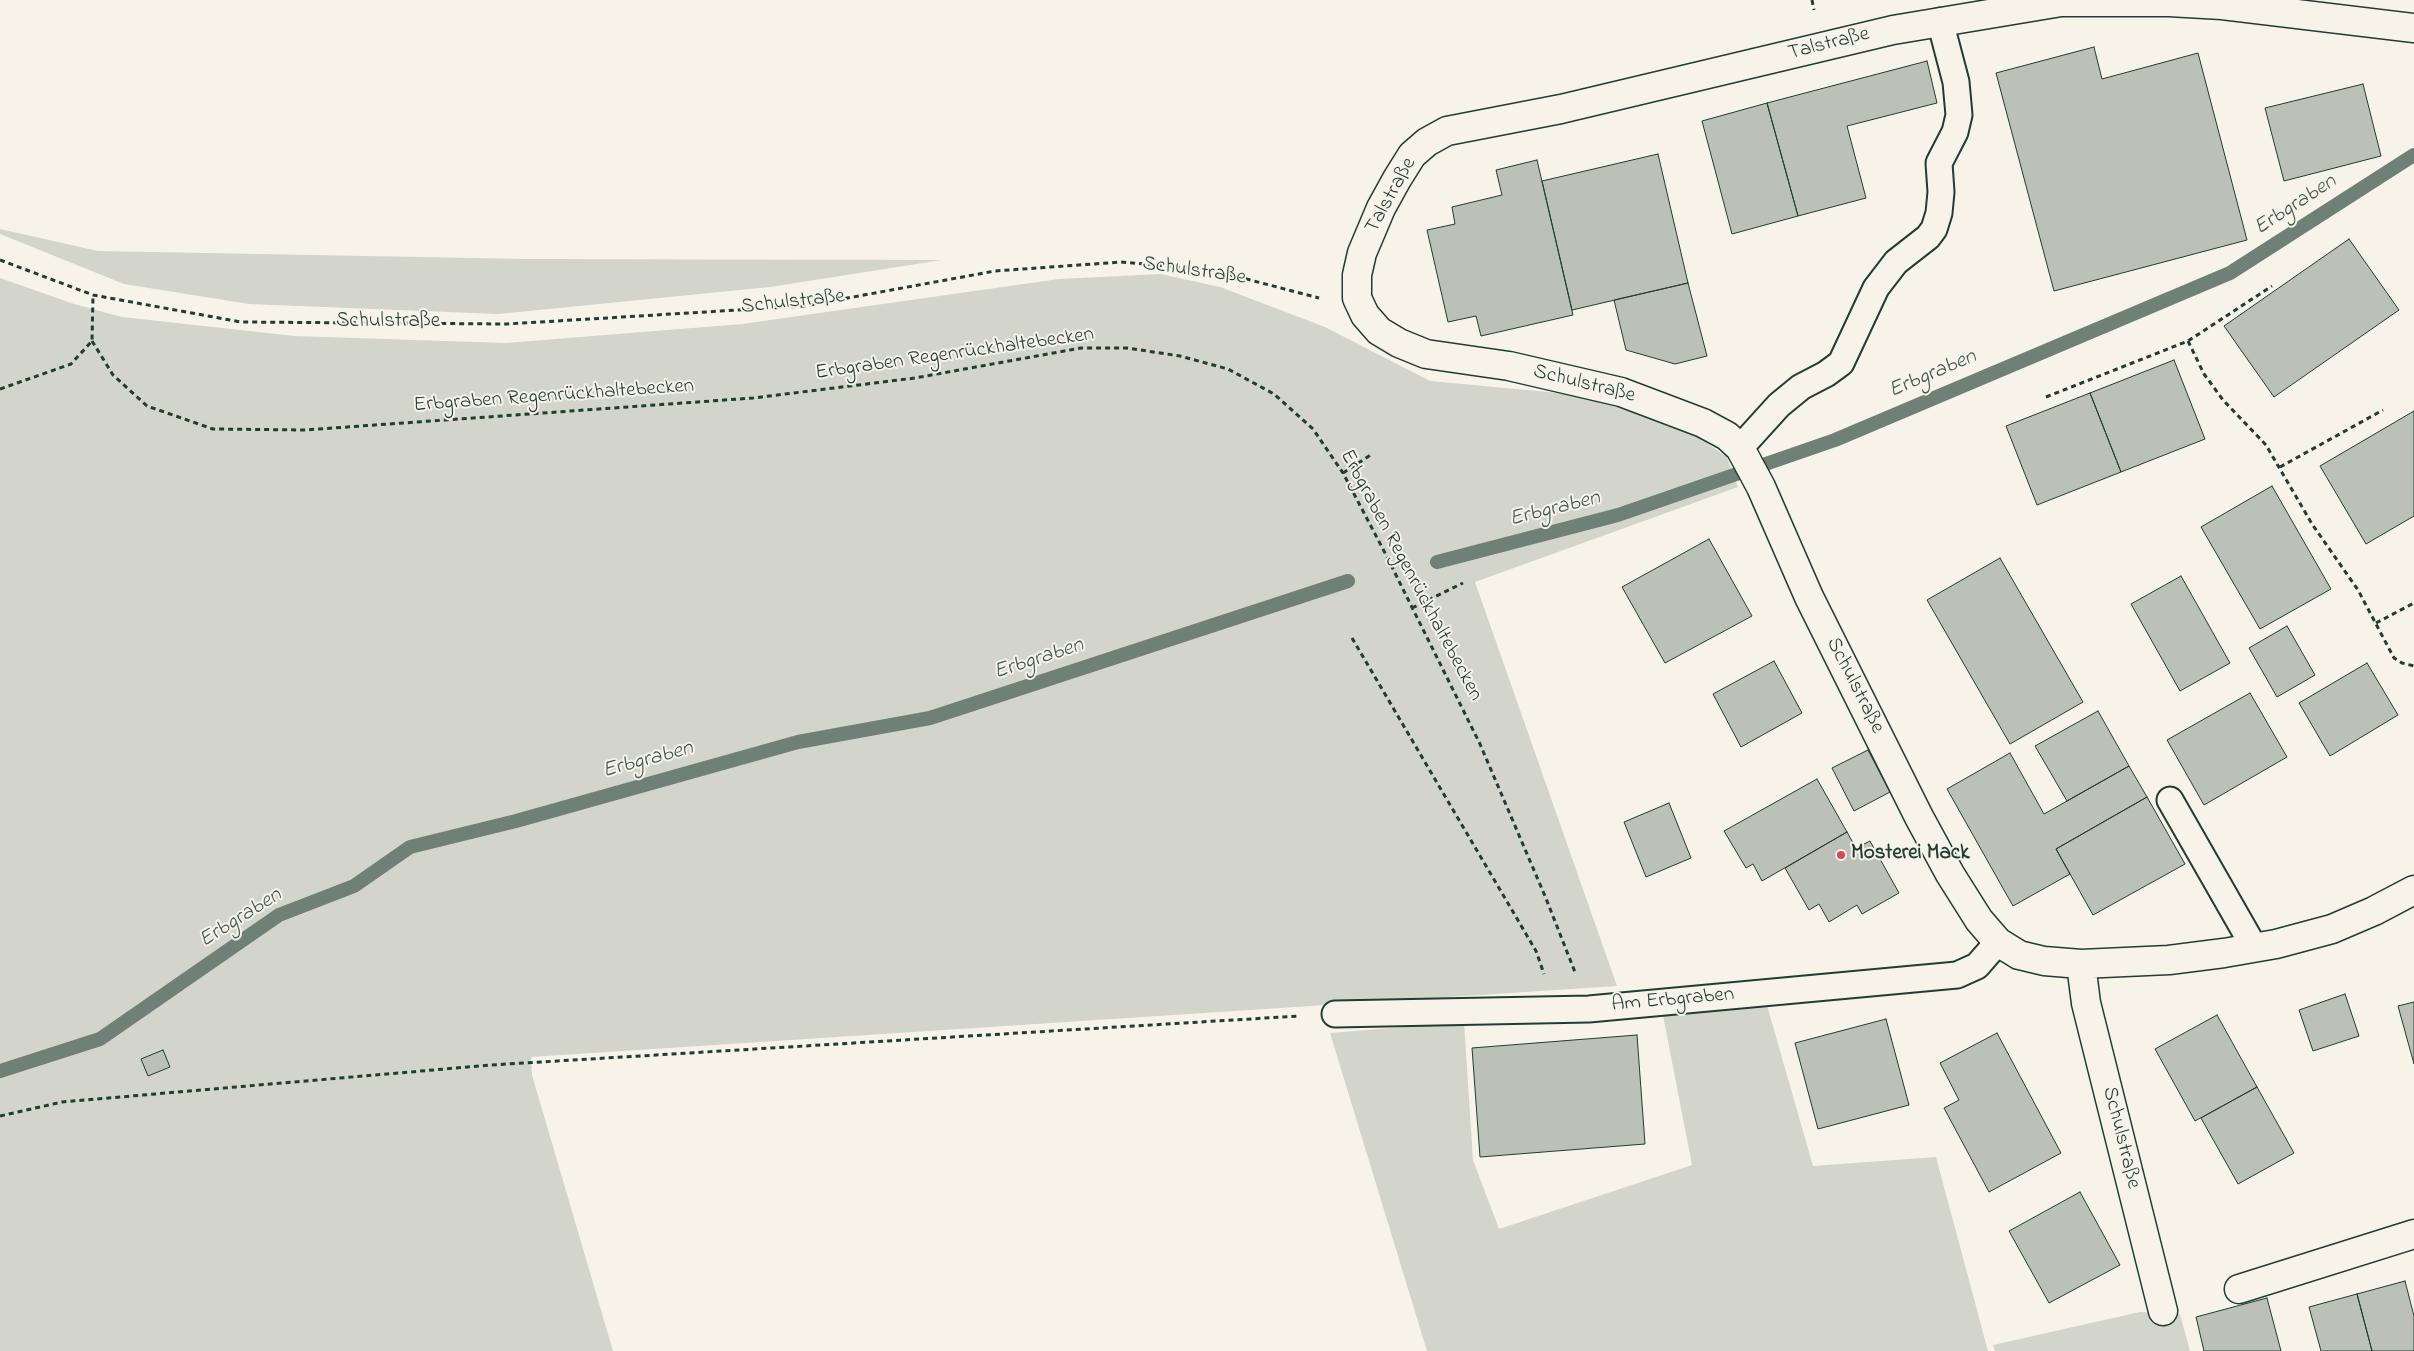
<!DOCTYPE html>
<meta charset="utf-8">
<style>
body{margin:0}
canvas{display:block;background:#f7f3e8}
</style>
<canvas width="2414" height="1351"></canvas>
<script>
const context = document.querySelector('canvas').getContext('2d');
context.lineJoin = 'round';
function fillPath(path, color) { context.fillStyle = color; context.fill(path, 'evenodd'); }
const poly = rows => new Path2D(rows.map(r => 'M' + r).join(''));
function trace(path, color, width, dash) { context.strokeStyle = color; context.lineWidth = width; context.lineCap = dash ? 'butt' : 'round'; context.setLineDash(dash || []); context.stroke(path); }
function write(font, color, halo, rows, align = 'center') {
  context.font = font + ' "Indie Flower",sans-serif'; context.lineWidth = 4; context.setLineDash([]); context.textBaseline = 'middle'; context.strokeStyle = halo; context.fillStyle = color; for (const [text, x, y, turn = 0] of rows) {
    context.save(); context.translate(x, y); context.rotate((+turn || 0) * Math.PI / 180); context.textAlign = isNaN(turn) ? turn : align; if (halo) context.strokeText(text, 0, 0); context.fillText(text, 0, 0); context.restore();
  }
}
const green = poly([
 [0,229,98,251,527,259,942,260,770,287,498,314,249,304,124,284,0,234],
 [1161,274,1220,287,1325,327,1430,381,1559,393,1641,408,1689,431,1727,457,1738,487,1475,582,1617,986,531,1057,532,1075,613,1351,0,1351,0,278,74,304,122,317,295,336,506,343,742,324,1059,279],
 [1764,995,1813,1166,1936,1157,1988,1351,1427,1351,1330,1033,1464,1022,1473,1160,1499,1229,1692,1165,1662,1010],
 [2140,1312,2180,1314,2190,1351,1995,1351,1993,1345]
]);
const stream = poly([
 [1437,562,1618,515,1835,440,2230,273,2414,155],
 [0,1071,100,1039,279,915,354,886,410,847,516,821,798,742,930,718,1348,581]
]);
const building = poly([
 [2094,47,2102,79,2198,53,2247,240,2054,291,1996,73,2094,47],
 [1927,61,1937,103,1847,126,1866,198,1798,216,1767,103,1927,61],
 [2363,84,2381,156,2284,181,2265,108,2363,84],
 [1767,103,1798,216,1732,234,1702,121,1767,103],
 [1658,154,1688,283,1572,310,1542,181,1658,154],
 [1537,160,1573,315,1481,336,1476,316,1448,322,1427,230,1455,224,1452,207,1502,195,1496,170,1537,160],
 [2349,239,2399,310,2274,397,2224,326,2349,239],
 [1688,283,1707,356,1675,364,1626,350,1614,300,1688,283],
 [2174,360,2205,439,2121,472,2090,393,2174,360],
 [2090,393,2121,472,2037,505,2006,426,2090,393],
 [2414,411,2414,516,2366,544,2320,466,2414,411],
 [2272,486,2331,589,2260,629,2201,527,2272,486],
 [1709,539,1752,616,1665,663,1622,587,1709,539],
 [2000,558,2083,702,2010,744,1927,600,2000,558],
 [2181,576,2230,663,2180,691,2131,604,2181,576],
 [2287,626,2315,675,2277,697,2249,648,2287,626],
 [1774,661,1802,713,1741,747,1713,694,1774,661],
 [2367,663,2398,715,2330,756,2299,703,2367,663],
 [2250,693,2287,757,2204,805,2167,740,2250,693],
 [2098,711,2129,766,2067,801,2035,746,2098,711],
 [1868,750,1890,792,1854,811,1832,768,1868,750],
 [2010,753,2044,814,2129,766,2147,797,2056,849,2070,874,2013,906,1947,789,2010,753],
 [1817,779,1847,832,1762,881,1753,864,1746,868,1724,831,1817,779],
 [2147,797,2185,864,2093,915,2056,849,2147,797],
 [1669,803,1691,858,1646,877,1624,822,1669,803],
 [1847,832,1856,848,1870,841,1899,893,1862,914,1857,905,1829,922,1819,904,1809,910,1785,868,1847,832],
 [2345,994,2359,1036,2313,1051,2299,1010,2345,994],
 [2414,1002,2414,1064,2398,1006,2414,1002],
 [2217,1015,2257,1087,2195,1121,2155,1049,2217,1015],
 [1886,1019,1909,1105,1818,1129,1795,1043,1886,1019],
 [1997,1033,2061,1153,1989,1192,1944,1108,1959,1100,1940,1063,1997,1033],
 [1637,1035,1645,1144,1480,1157,1472,1048,1637,1035],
 [163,1050,170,1067,148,1076,141,1059,163,1050],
 [2257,1087,2294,1153,2238,1184,2201,1118,2257,1087],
 [2080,1192,2120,1265,2049,1303,2009,1231,2080,1192],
 [2405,1281,2414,1316,2414,1351,2372,1351,2357,1294,2405,1281],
 [2357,1294,2372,1351,2321,1351,2309,1307,2357,1294],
 [2267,1298,2281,1351,2204,1351,2196,1317,2267,1298]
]);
const path = poly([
 [1812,0,1814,10],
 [0,260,93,295,241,322,507,324,804,306,995,271,1121,262,1212,270,1319,298],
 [92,341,113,375,147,406,213,429,305,430,753,398,915,378,1081,348,1127,348,1180,356,1228,369,1274,394,1313,429,1343,473,1384,551,1480,744,1545,896,1575,972],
 [2188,341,2204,374,2223,400,2266,445,2312,524,2358,590,2394,658,2402,663,2414,666],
 [0,389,71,364,92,341,93,295],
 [2046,397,2188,341,2272,286],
 [2280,467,2383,410],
 [1343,473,1372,454],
 [1412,608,1463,583],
 [2376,623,2414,603],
 [1352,638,1536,951,1544,974],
 [0,1116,62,1102,491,1065,1299,1016]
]);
const lane = poly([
 [1740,448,1779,405,1801,387,1826,374,1841,363,1876,288,1896,262,1928,237,1934,229,1939,213,1941,192,1939,163,1955,132,1959,115,1956,82,1940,21],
 [2170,800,2254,947],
 [1335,1014,1589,1009,1957,975,1977,966,1998,942]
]);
const street = poly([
 [2414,28,2222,5,2169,2,2061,2,1893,30,1561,109,1447,131,1427,142,1412,155,1397,179,1381,208,1362,253,1357,275,1357,298,1365,315,1379,331,1399,343,1426,354,1509,366,1621,392,1703,423,1727,436,1740,448,1761,487,1809,597,1919,817,1950,874,1979,920,1998,942,2019,955,2044,961,2081,964,2169,960,2224,953,2276,944,2332,929,2374,911,2414,890],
 [2081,964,2086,1003,2163,1311],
 [2239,1289,2414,1234]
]);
const markers = [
 [1841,855,5,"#d1495b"]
];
const streetNames = [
 ["Talstraße",1829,45,-14],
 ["Talstraße",1392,196,-61],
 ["Schulstraße",1194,272,8],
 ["Schulstraße",793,303,-6],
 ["Schulstraße",388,323],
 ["Erbgraben Regenrückhaltebecken",955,355,-8],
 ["Schulstraße",1584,385,14],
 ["Erbgraben Regenrückhaltebecken",554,397,-4],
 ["Erbgraben Regenrückhaltebecken",1410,576,62],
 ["Schulstraße",1854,686,63],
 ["Am Erbgraben",1673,1001,-5],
 ["Schulstraße",2120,1138,76]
];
const poiNames = [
 ["Mosterei Mack",1851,855]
];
const waterNames = [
 ["Erbgraben",2296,206,-33],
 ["Erbgraben",1933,375,-23],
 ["Erbgraben",1555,510,-14],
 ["Erbgraben",1039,660,-18],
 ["Erbgraben",648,761,-15],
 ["Erbgraben",241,919,-32]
];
fillPath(green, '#d3d5ca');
trace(stream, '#6f8077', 14);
fillPath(building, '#bbc1b6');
trace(building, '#1f3d34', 1);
trace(lane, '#1f3d34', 29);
trace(street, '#1f3d34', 31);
trace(path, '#1f3d34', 3, [5, 4]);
trace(lane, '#f7f3e8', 25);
trace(street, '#f7f3e8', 28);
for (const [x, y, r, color] of markers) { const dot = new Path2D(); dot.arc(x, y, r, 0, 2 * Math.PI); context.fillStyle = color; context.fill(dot); trace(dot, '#f7f3e8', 2); }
write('21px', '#1f3d34', '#f7f3e8', streetNames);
write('bold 21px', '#1f3d34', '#f7f3e8', poiNames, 'left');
write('italic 22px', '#405950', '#f7f3e8', waterNames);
</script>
